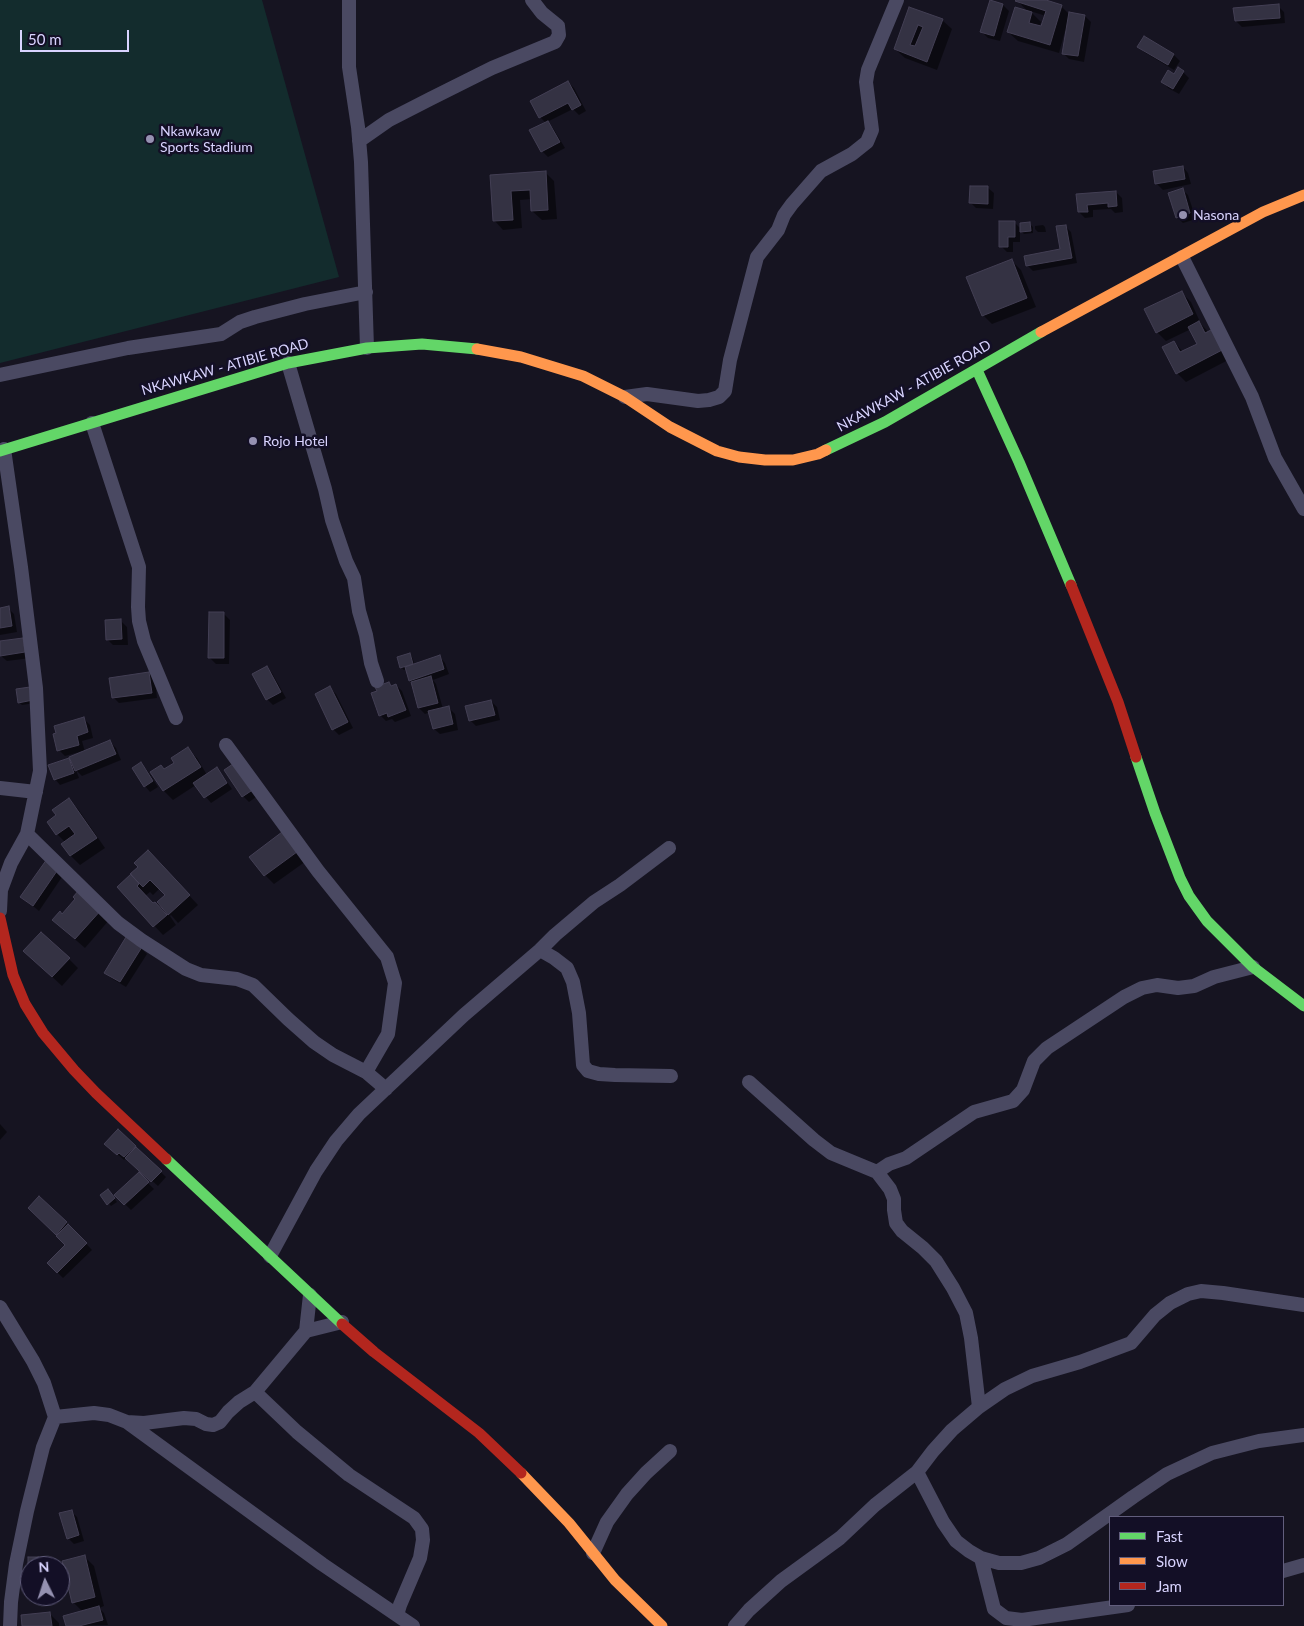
<!DOCTYPE html>
<style>
body{margin:0}
#map{position:relative;width:1304px;height:1626px;overflow:hidden;background:#161421;font-family:Lato,sans-serif}
canvas{display:block}
.legend{position:absolute;left:1109px;top:1516px;width:175px;height:90px;box-sizing:border-box;background:#130f26;border:1px solid #625e7d;margin:0;padding:6px 9px;list-style:none;font-size:15px;color:#d9d4ff}
.legend li{display:flex;align-items:center;gap:10px;height:25px}
.legend b{width:25px;border:1px solid #625e7d}
.north{position:absolute;left:20px;top:1556px;width:50px;height:50px;box-sizing:border-box;background:#130f26;border:1px solid #625e7d;border-radius:50%;rotate:356deg;font-size:14px;font-weight:700;line-height:20px;text-align:center;color:#d9d4ff}
.north::after{content:'';display:block;margin:auto;width:18px;height:22px;background:#9591b1;clip-path:polygon(50% 0,100% 100%,50% 72%,0 100%)}
.scale{position:absolute;left:20px;top:30px;width:109px;height:22px;box-sizing:border-box;border:2px solid #d9d4ff;border-top:0;padding-left:6px;font-size:15px;line-height:18px;white-space:nowrap;color:#d9d4ff;-webkit-text-stroke:4px #130f26;paint-order:stroke}
</style>
<div id="map">
<canvas width="1304" height="1626"></canvas>
<ul class="legend">
<li><b style="height:6px;background:#63d668"></b>Fast</li>
<li><b style="height:6px;background:#ff974d"></b>Slow</li>
<li><b style="height:6px;background:#b3261e"></b>Jam</li>
</ul>
<div class="north">N</div>
<div class="scale">50 m</div>
</div>
<script>
const context = document.querySelector('canvas').getContext('2d');
context.lineJoin = 'round';
function fillPath(path, color) { context.fillStyle = color; context.fill(path, 'evenodd'); }
const poly = rows => new Path2D(rows.map(r => 'M' + r).join(''));
function trace(path, color, width, dash) { context.strokeStyle = color; context.lineWidth = width; context.lineCap = dash ? 'butt' : 'round'; context.setLineDash(dash || []); context.stroke(path); }
function write(font, color, halo, rows, align = 'center') {
  context.font = font + ' Lato,sans-serif'; context.lineWidth = 5; context.setLineDash([]); context.textBaseline = 'middle'; context.strokeStyle = halo; context.fillStyle = color; for (const [text, x, y, turn = 0] of rows) {
    context.save(); context.translate(x, y); context.rotate((+turn || 0) * Math.PI / 180); context.textAlign = isNaN(turn) ? turn : align; if (halo) context.strokeText(text, 0, 0); context.fillText(text, 0, 0); context.restore();
  }
}
const green = poly([
 [0,0,262,0,339,277,0,363]
]);
const shadow = poly([
 [1017,0,1042,0,1061,6,1070,15,1085,16,1091,22,1084,62,1069,59,1063,53,1067,32,1065,31,1059,53,1018,41,1008,32,1028,12],
 [1030,11,1046,16,1042,28,1039,27,1041,22],
 [1003,5,1009,11,1000,41,988,38,982,32],
 [1278,6,1284,12,1285,23,1242,27,1236,21],
 [910,8,942,20,952,29,937,70,905,58,895,49],
 [1144,37,1174,55,1180,61,1174,70,1144,52,1139,46],
 [1183,72,1189,78,1179,94,1168,88,1163,82],
 [568,82,574,88,586,111,579,115,573,109,547,122,553,128,565,148,548,157,542,151,531,131,546,123,540,117],
 [1183,167,1188,173,1191,184,1163,190,1157,184,1155,172],
 [545,172,554,181,557,219,542,220,532,211,532,199,520,200,522,228,503,230,494,220,491,176],
 [988,188,994,193,993,209,976,208,970,202],
 [1182,189,1188,195,1196,219,1183,223,1177,217],
 [1116,192,1122,198,1123,212,1115,213,1111,209,1093,210,1093,217,1085,218,1079,212,1078,195],
 [1014,222,1021,229,1030,224,1035,229,1035,226,1043,225,1045,227,1046,232,1038,232,1033,227,1033,233,1024,234,1020,230,1020,242,1013,242,1013,252,1007,252,1001,246],
 [1065,226,1071,232,1077,263,1033,271,1027,265,1062,250],
 [1012,261,1021,270,1036,307,992,324,983,315],
 [1182,293,1191,302,1201,324,1232,358,1186,382,1177,373,1174,342,1183,352,1199,344,1191,329,1166,341,1157,332],
 [8,608,14,614,17,632,0,635,0,609],
 [224,614,230,620,229,664,216,664,210,658],
 [121,621,127,627,128,645,113,645,107,639],
 [23,639,31,658,7,661,1,656,0,643],
 [410,654,412,657,415,665,440,657,445,663,449,674,433,680,436,684,443,709,449,708,455,714,458,730,440,734,434,729,430,712,425,714,419,708,407,669,404,670,401,667],
 [266,667,272,673,286,698,273,705,267,699],
 [149,673,155,679,157,698,119,703,113,697],
 [389,683,393,687,396,685,402,691,411,716,395,722,392,719,386,721,380,715,378,692],
 [330,688,336,694,353,728,339,735,333,729],
 [17,690,35,703,22,705,19,702],
 [491,701,497,707,500,720,476,726,470,720],
 [84,719,90,725,93,738,82,741,85,752,110,742,116,748,121,760,82,776,76,770,79,778,60,785,55,779,68,759,74,765,83,753,83,751,65,756,59,750],
 [187,749,197,758,207,775,217,768,232,789,211,803,196,785,173,800,164,791,152,772,165,770,176,763],
 [141,764,147,770,158,787,150,792,145,786],
 [242,769,259,795,249,802,243,796],
 [69,800,78,809,105,848,80,865,71,856,65,842,57,834,58,816],
 [286,831,309,859,274,884,265,875],
 [47,861,64,874,39,911,22,897],
 [157,861,198,905,178,923,171,915,170,916,176,925,163,935,118,887,140,867],
 [160,888,166,895,156,904,154,904,145,896,150,892,153,895],
 [77,899,110,919,85,948,63,929,62,915],
 [141,948,147,954,126,987,111,978,105,972],
 [69,959,78,968,62,986,34,960],
 [0,1124,7,1132,0,1140],
 [118,1131,166,1177,158,1186,126,1158,124,1160,106,1144],
 [139,1174,154,1189,131,1210,116,1195],
 [110,1193,117,1202,111,1206,101,1195],
 [39,1198,67,1223,92,1250,63,1278,48,1263,67,1245,29,1208],
 [71,1511,77,1517,84,1541,74,1544,68,1538],
 [85,1557,94,1566,104,1606,99,1608,104,1613,108,1625,67,1626,83,1612,73,1602],
 [38,1558,41,1561,41,1566,30,1566,30,1571,29,1559],
 [50,1614,59,1623,59,1626,24,1626]
]);
const building = poly([
 [990,0,1003,4,994,36,980,32,990,0],
 [1016,0,1046,0,1062,5,1050,45,1007,32,1015,7,1032,12,1029,23,1041,26,1046,11,1015,1,1016,0],
 [1279,4,1280,18,1235,21,1233,8,1279,4],
 [909,7,943,19,927,62,894,49,909,7],
 [918,25,923,27,915,46,910,45,918,25],
 [1069,12,1085,15,1078,56,1062,54,1069,12],
 [1144,36,1174,54,1168,65,1137,47,1144,36],
 [1178,67,1184,71,1173,89,1161,82,1168,70,1174,74,1178,67],
 [568,81,581,105,572,110,568,103,539,118,530,101,568,81],
 [548,121,560,142,541,152,529,130,548,121],
 [1183,166,1185,179,1155,184,1153,171,1183,166],
 [546,171,548,210,531,211,530,190,511,191,513,220,493,221,490,175,546,171],
 [970,186,988,186,988,204,969,203,970,186],
 [1183,188,1190,213,1176,218,1168,193,1183,188],
 [1116,191,1117,206,1108,207,1108,203,1087,205,1088,212,1078,212,1076,194,1116,191],
 [999,221,1015,221,1015,237,1008,237,1008,247,999,247,999,221],
 [1030,222,1031,231,1020,232,1020,223,1030,222],
 [1066,225,1072,258,1026,266,1024,256,1060,249,1056,226,1066,225],
 [1012,259,1027,298,982,316,966,277,1012,259],
 [1182,291,1193,314,1156,333,1144,309,1182,291],
 [1199,321,1205,333,1213,329,1224,349,1176,374,1162,347,1174,341,1180,352,1197,344,1188,327,1199,321],
 [9,606,12,626,0,628,0,608,9,606],
 [209,612,224,612,224,658,208,658,209,612],
 [121,619,122,639,106,640,105,620,121,619],
 [23,638,25,652,0,656,0,641,23,638],
 [410,653,413,664,400,668,397,657,410,653],
 [440,655,444,669,409,681,405,667,440,655],
 [267,666,281,692,266,700,252,674,267,666],
 [149,672,152,693,112,698,109,678,149,672],
 [431,676,438,703,418,708,411,682,431,676],
 [389,682,391,686,396,684,406,710,388,717,387,713,379,716,371,693,377,691,375,687,389,682],
 [330,686,348,722,332,730,315,694,330,686],
 [30,687,33,700,18,703,16,689,30,687],
 [491,700,495,715,469,721,465,706,491,700],
 [449,706,453,724,433,729,428,711,449,706],
 [84,717,88,732,77,736,79,745,57,751,53,734,56,733,54,726,84,717],
 [110,740,116,754,75,771,69,757,110,740],
 [188,747,201,767,163,791,150,772,161,765,164,769,174,763,171,758,188,747],
 [69,758,74,773,54,780,48,765,69,758],
 [141,762,153,781,144,787,132,768,141,762],
 [236,762,254,789,242,797,224,770,236,762],
 [217,767,227,783,204,798,193,783,217,767],
 [69,798,97,838,70,856,61,844,75,834,69,826,56,835,47,822,56,815,52,810,69,798],
 [286,829,301,849,264,876,249,857,286,829],
 [148,850,190,895,168,915,157,902,165,895,150,880,143,887,130,874,138,867,134,863,148,850],
 [47,859,59,868,33,906,20,897,47,859],
 [131,874,139,884,137,886,153,903,155,902,167,915,153,927,117,887,131,874],
 [79,890,102,909,75,939,52,920,60,911,62,914,75,899,73,897,79,890],
 [41,932,70,958,52,977,23,951,41,932],
 [126,937,142,947,120,982,104,973,126,937],
 [118,1129,136,1146,124,1157,119,1153,117,1155,104,1144,118,1129],
 [136,1147,162,1171,151,1182,125,1158,136,1147],
 [139,1172,149,1182,124,1205,114,1195,139,1172],
 [108,1189,115,1198,107,1205,100,1195,108,1189],
 [39,1196,67,1222,56,1235,28,1208,39,1196],
 [68,1224,87,1243,57,1273,47,1263,65,1245,56,1236,68,1224],
 [72,1510,79,1535,67,1539,59,1513,72,1510],
 [85,1555,95,1597,72,1603,62,1561,85,1555],
 [28,1557,39,1557,39,1566,30,1566,30,1571,28,1571,28,1557],
 [99,1606,103,1620,79,1626,66,1626,63,1616,99,1606],
 [50,1612,52,1626,22,1626,21,1615,50,1612]
]);
const street = poly([
 [349,0,349,67,358,127,361,162,367,348],
 [359,141,389,120,430,99,492,68,555,42,559,35,558,26,542,13,532,0],
 [1182,257,1252,397,1275,458,1304,509],
 [288,363,325,489,332,520,346,561,354,578,359,611,366,635,371,663,377,681],
 [0,375,128,348,221,334,240,322,255,317,305,304,366,292],
 [625,397,647,394,698,401,709,400,719,397,725,391,730,360,757,257,778,230,784,215,792,204,821,171,852,154,867,142,872,130,866,82,868,70,897,0],
 [92,423,139,567,138,607,139,621,144,641,176,718],
 [226,745,318,871,387,957,395,983,388,1034,366,1072],
 [0,788,36,792],
 [27,834,118,923,141,940,186,969,201,975,237,979,253,985,288,1019,314,1042,333,1055,366,1072,386,1089],
 [0,911,1,890,11,863,27,834,40,771,36,688,21,567,4,449],
 [540,950,554,958,567,968,573,982,579,1013,583,1065,588,1071,599,1074,615,1075,671,1076],
 [749,1082,814,1140,831,1153,877,1172,890,1189,894,1199,894,1210,896,1223,902,1231,923,1248,936,1261,953,1288,966,1313,971,1338,979,1407],
 [877,1172,889,1164,906,1158,974,1112,1013,1101,1023,1090,1034,1061,1047,1048,1124,997,1142,988,1157,985,1178,988,1194,986,1214,977,1253,967],
 [270,1256,316,1171,336,1141,359,1114,464,1015,540,950,555,935,594,902,620,885,669,848],
 [0,1307,33,1361,44,1383,55,1417,43,1447,27,1511,16,1564,11,1602,10,1626],
 [306,1331,342,1322],
 [255,1392,297,1432,349,1475,414,1518,422,1529,423,1540,420,1558,400,1605,397,1615],
 [55,1417,94,1413,109,1415,127,1422,144,1423,184,1418,196,1419,206,1424,213,1425,220,1422,228,1412,239,1402,255,1392,306,1331,310,1295],
 [127,1422,322,1564,413,1626],
 [917,1472,943,1522,956,1541,969,1551,981,1558,999,1563,1021,1563,1039,1558,1067,1544,1133,1497,1167,1474,1212,1453,1259,1441,1304,1435],
 [593,1553,607,1522,627,1494,646,1473,670,1451],
 [981,1558,994,1609,1006,1618,1022,1620,1128,1605],
 [1283,1571,1304,1565],
 [735,1626,749,1610,781,1581,840,1538,875,1505,917,1472,933,1451,952,1430,979,1407,1005,1389,1032,1376,1080,1362,1131,1343,1155,1315,1170,1303,1188,1294,1201,1291,1223,1293,1304,1305]
]);
const fast = poly([
 [977,370,1019,462,1071,585],
 [826,450,885,422,1041,332],
 [0,451,288,363,367,348,422,344,477,349],
 [1136,757,1155,813,1180,878,1189,896,1207,921,1253,967,1304,1006],
 [166,1159,342,1324]
]);
const slow = poly([
 [1041,332,1263,212,1304,195],
 [477,349,521,357,583,376,625,397,670,427,717,451,739,457,765,460,793,460,818,454,826,450],
 [521,1473,569,1523,615,1580,662,1626]
]);
const jam = poly([
 [1071,585,1118,702,1136,757],
 [0,918,13,975,25,1004,43,1033,74,1070,96,1093,166,1159],
 [342,1324,374,1352,479,1433,521,1473]
]);
const markers = [
 [150,139,5,"#9591b1"],
 [1183,215,5,"#9591b1"],
 [253,441,5,"#9591b1"]
];
const poiNames = [
 ["Nkawkaw",160,131],
 ["Sports Stadium",160,147],
 ["Nasona",1193,215],
 ["Rojo Hotel",263,441]
];
const streetNames = [
 ["NKAWKAW - ATIBIE ROAD",225,367,-16],
 ["NKAWKAW - ATIBIE ROAD",914,386,-29]
];
fillPath(green, '#132c2d');
fillPath(shadow, '#0007');
fillPath(building, '#343243');
trace(building, '#433f54', 1);
trace(street, '#4a4962', 14);
trace(fast, '#63d668', 11);
trace(slow, '#ff974d', 11);
trace(jam, '#b3261e', 11);
for (const [x, y, r, color] of markers) { const dot = new Path2D(); dot.arc(x, y, r, 0, 2 * Math.PI); context.fillStyle = color; context.fill(dot); trace(dot, '#130f26', 2); }
write('14px', '#d9d4ff', '#130f26', poiNames, 'left');
write('14px', '#d9d4ff', '#130f26', streetNames);
</script>
